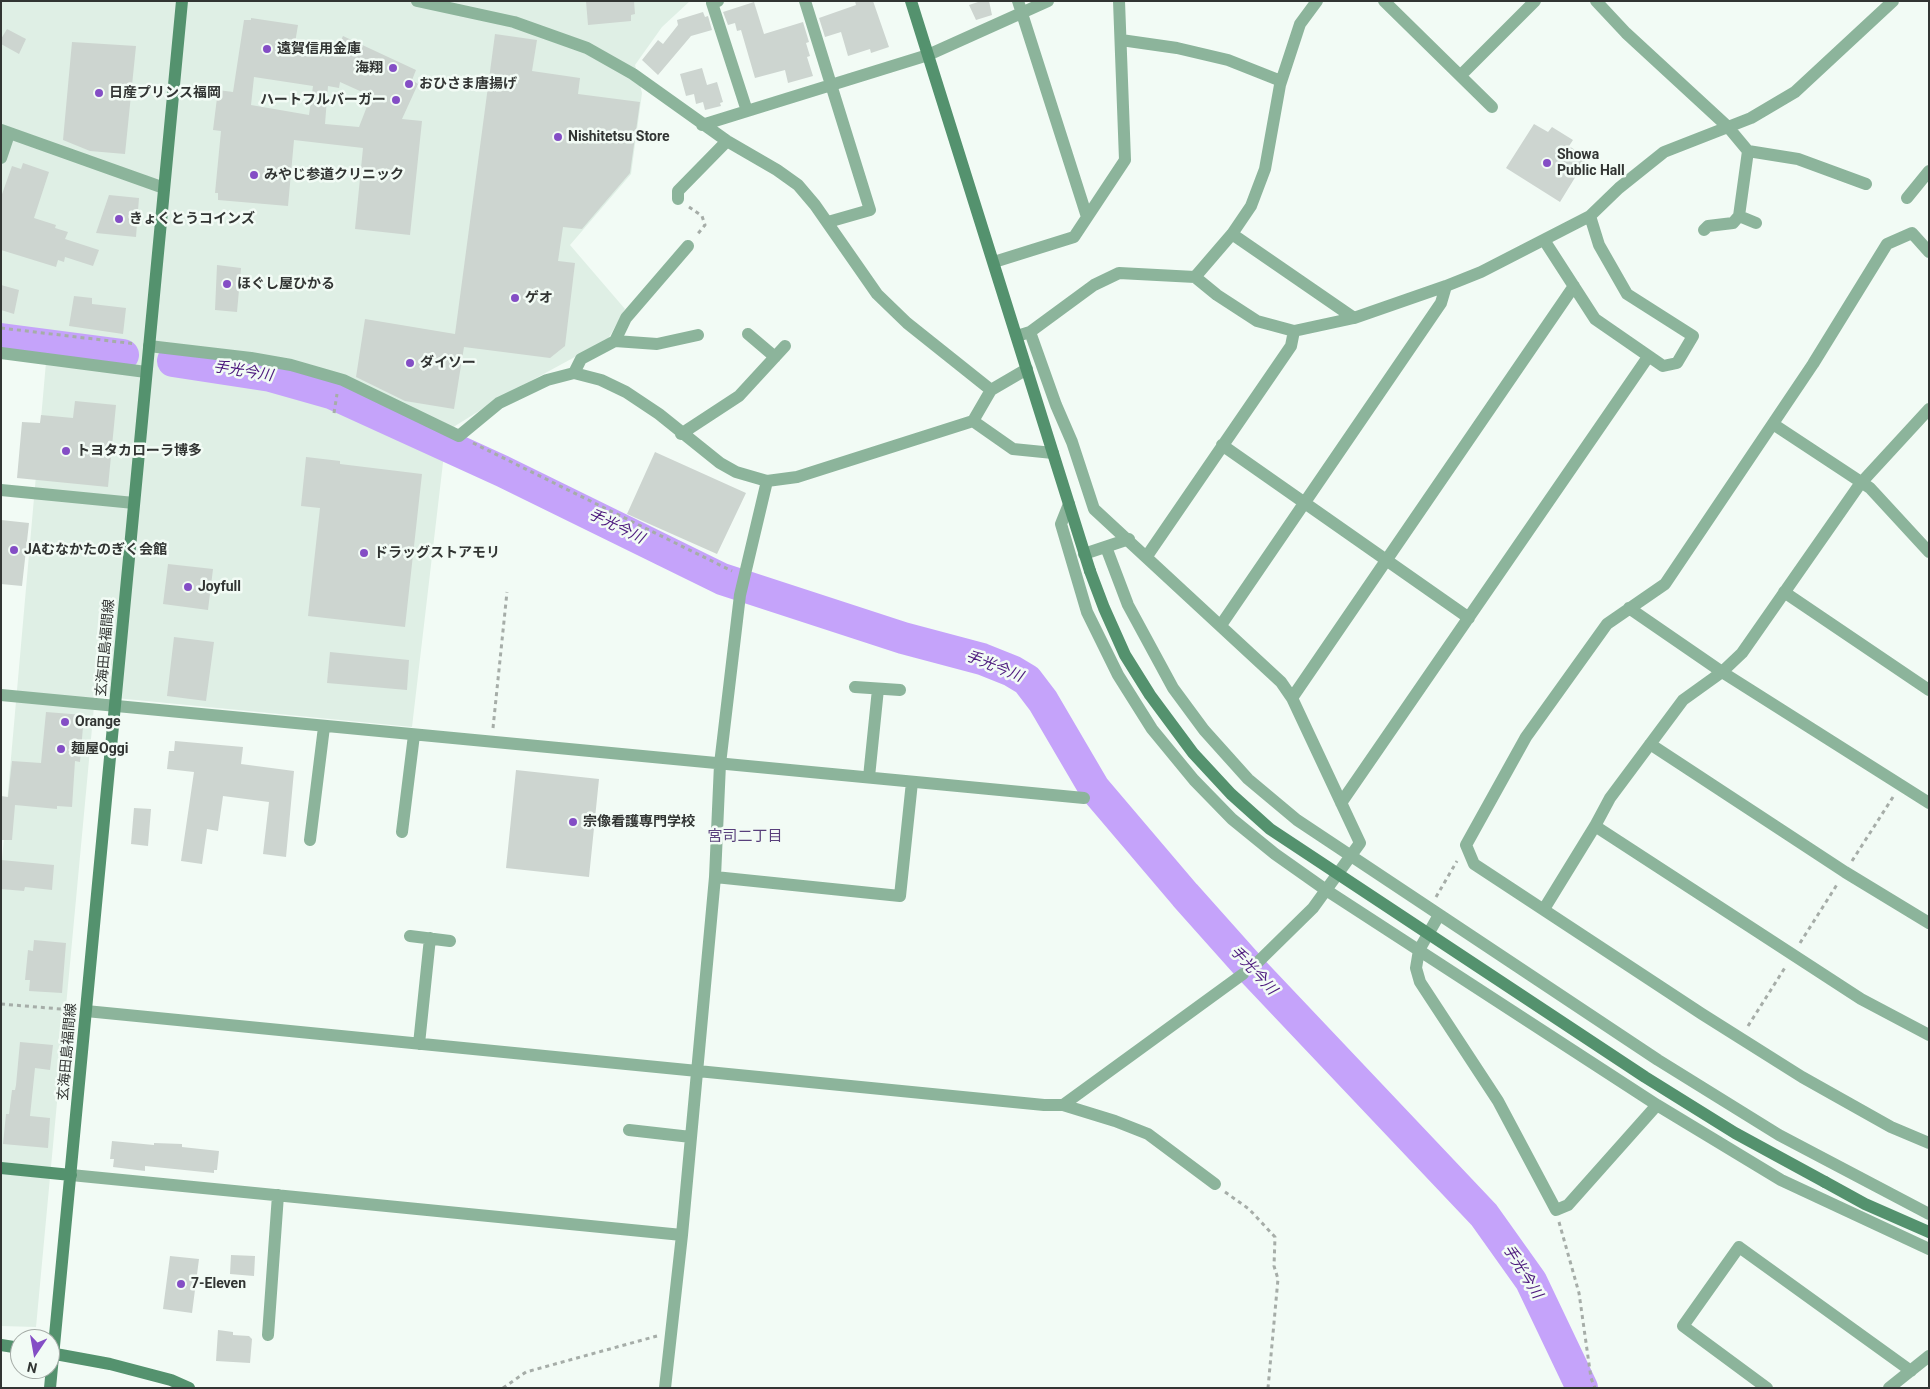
<!DOCTYPE html>
<meta charset="utf-8">
<style>
body{margin:0}
#map{position:relative;width:1930px;height:1389px;overflow:hidden;background:#f2fbf5;font-family:Roboto,sans-serif}
canvas{display:block}
.frame{position:absolute;inset:0;border:2px solid #323533;pointer-events:none}
.north{position:absolute;left:10px;top:1329px;width:50px;height:50px;box-sizing:border-box;background:#f2fbf5;border:1px solid #a5aca7;border-radius:50%;rotate:192deg;font-size:14px;font-weight:700;line-height:20px;text-align:center;color:#323533}
.north::after{content:'';display:block;margin:auto;width:18px;height:22px;background:#844ec5;clip-path:polygon(50% 0,100% 100%,50% 72%,0 100%)}
</style>
<div id="map">
<canvas width="1930" height="1389"></canvas>
<div class="frame"></div>
<div class="north">N</div>
</div>
<script>
const context = document.querySelector('canvas').getContext('2d');
context.lineJoin = 'round';
function fillPath(path, color) { context.fillStyle = color; context.fill(path, 'evenodd'); }
const poly = rows => new Path2D(rows.map(r => 'M' + r).join(''));
function trace(path, color, width, dash) { context.strokeStyle = color; context.lineWidth = width; context.lineCap = dash ? 'butt' : 'round'; context.setLineDash(dash || []); context.stroke(path); }
function write(font, color, halo, rows, align = 'center') {
  context.font = font + ' Roboto,"Noto Sans JP",sans-serif'; context.lineWidth = 5; context.setLineDash([]); context.textBaseline = 'middle'; context.strokeStyle = halo; context.fillStyle = color; for (const [text, x, y, turn = 0] of rows) {
    context.save(); context.translate(x, y); context.rotate((+turn || 0) * Math.PI / 180); context.textAlign = isNaN(turn) ? turn : align; if (halo) context.strokeText(text, 0, 0); context.fillText(text, 0, 0); context.restore();
  }
}
const built = poly([
 [1,1,690,1,662,27,635,65,642,93,631,174,570,245,625,309,608,339,503,396,455,426,446,437,412,727,95,696,36,1327,1,1326,1,871,47,351,1,346]
]);
const river = poly([
 [1,339,123,355],
 [173,361,271,376,331,393,502,471,722,579,903,638,982,659,1012,671,1027,680,1043,701,1094,788,1185,895,1251,969,1484,1215,1531,1281,1582,1388]
]);
const building = poly([
 [586,1,634,1,635,14,631,15,631,21,588,25],
 [855,1,873,1,889,47,871,53,870,49,848,56,841,32,825,37,819,18,856,5],
 [981,1,989,1,992,15,976,20,969,5],
 [754,2,764,34,803,22,809,42,806,43,810,56,807,57,813,76,788,83,785,70,755,78,741,30,737,31,735,23,728,25,723,12],
 [703,12,705,17,708,16,712,30,691,36,658,75,642,60,658,40,663,44,678,25,677,20],
 [251,18,298,25,294,49,334,55,343,36,416,70,412,80,418,84,402,119,422,121,410,235,355,229,363,148,294,140,288,206,218,200,218,193,215,193,221,131,213,130,218,90,233,92,244,20,251,20],
 [254,77,313,86,309,115,251,105],
 [340,82,371,96,359,127,325,124,328,86,339,88],
 [7,29,26,39,19,54,1,44,1,39],
 [495,34,537,40,532,71,580,78,578,94,640,102,630,173,582,229,563,227,558,261,575,263,565,346,550,358,464,347,454,409,405,401,356,377,365,319,455,334],
 [72,42,136,46,125,154,90,151,63,140],
 [702,68,707,85,717,82,723,102,720,103,721,106,705,110,703,102,696,104,694,94,686,96,680,74],
 [1534,124,1548,132,1552,127,1573,140,1569,146,1587,158,1560,202,1506,168],
 [23,163,49,172,34,218,56,225,55,228,68,232,65,239,99,250,93,266,65,257,64,262,58,260,56,267,1,250,1,197,12,166,21,169],
 [109,195,139,198,136,237,96,233],
 [217,265,241,268,237,312,215,310],
 [1,285,19,290,14,314,1,310],
 [74,296,92,298,92,304,126,308,123,334,69,326],
 [75,401,116,405,108,487,17,478,22,422,40,423,41,415,73,418],
 [655,452,746,493,717,554,627,514],
 [306,457,340,461,340,464,422,474,405,627,308,616,320,508,301,506],
 [1,520,29,523,22,586,1,584],
 [168,564,213,569,208,610,163,604],
 [174,637,214,642,206,701,167,696],
 [330,652,409,660,407,690,327,683],
 [46,712,84,715,80,762,75,761,72,807,57,806,57,809,15,805,12,840,1,840,1,796,8,797,12,761,41,763],
 [175,741,243,747,241,764,294,771,286,857,263,854,269,802,223,796,218,831,207,829,202,864,181,861,194,772,167,769,169,751,174,751],
 [516,770,599,779,589,877,506,868],
 [134,808,151,809,148,846,131,844],
 [1,860,54,865,52,890,25,887,24,891,1,889],
 [34,940,66,943,62,993,29,991,30,980,25,980,28,950,33,951],
 [20,1042,53,1045,50,1070,35,1068,30,1116,50,1118,48,1148,3,1144,6,1114,9,1114,12,1090,15,1090,16,1085],
 [112,1141,154,1145,154,1143,182,1144,182,1147,219,1151,217,1170,214,1170,214,1173,145,1166,145,1171,113,1167,114,1159,110,1159],
 [231,1255,255,1256,254,1276,230,1274],
 [170,1256,199,1259,192,1313,163,1309],
 [218,1330,233,1332,233,1335,249,1336,252,1339,250,1363,216,1361]
]);
const path = poly([
 [689,207,702,216,705,225,696,236],
 [1,328,136,344],
 [334,413,337,394],
 [473,443,732,571],
 [493,728,507,592],
 [1852,861,1893,797],
 [1436,897,1457,861],
 [1800,943,1838,883],
 [1,1004,73,1010],
 [1748,1026,1786,966],
 [1225,1192,1249,1209,1275,1237,1274,1266,1278,1279,1268,1388],
 [1559,1222,1579,1293,1591,1378,1595,1388],
 [503,1388,526,1372,657,1336]
]);
const street = poly([
 [417,1,514,22,587,48,633,74,727,141,777,170,798,185,815,205,877,294,907,323,991,390],
 [718,1,712,3,747,111],
 [805,1,870,210,828,222],
 [1018,1,1087,217],
 [1384,1,1492,107],
 [1596,1,1626,33,1728,127,1748,151,1798,159,1866,184],
 [1121,40,1177,48,1228,60,1281,81],
 [1461,75,1535,1],
 [702,125,928,55,1048,1],
 [1,130,164,188],
 [1748,151,1739,216,1756,223],
 [1,158,9,134],
 [1907,198,1929,171],
 [678,199,678,191,727,141],
 [1704,230,1708,226,1733,223,1739,216],
 [1232,234,1354,318],
 [1544,240,1595,319,1663,366,1677,363,1693,336,1627,294,1599,245,1590,216],
 [1929,252,1912,233,1887,244,1813,364,1665,584,1607,624,1526,737,1466,845,1474,864,1702,1014,1802,1077,1891,1127,1929,1143],
 [994,262,1074,237,1125,160,1119,1],
 [1195,277,1232,234,1251,206,1265,169,1280,85,1300,24,1317,1],
 [1030,332,1056,405,1072,442,1094,509,1281,682,1292,698,1360,843,1313,908,1258,962],
 [748,334,775,357],
 [1017,336,1030,332,1094,285,1119,273,1195,277,1217,295,1257,321,1294,331,1354,318,1446,286,1481,272,1590,216,1619,188,1664,152,1751,118,1795,92,1893,1],
 [615,341,657,344,698,335],
 [149,346,251,358,291,365,343,380,459,436,499,403,547,380,574,373,601,380,626,392,659,414,720,463,736,472,767,481,797,477,973,421,991,390,1027,369],
 [1,353,146,372],
 [574,373,581,359,615,341,626,318,688,246],
 [973,421,1013,449,1053,453],
 [1773,424,1870,488,1929,552],
 [681,434,739,396,785,346],
 [1222,445,1469,618],
 [1,490,134,503],
 [1069,504,1061,524,1087,612,1118,675,1152,729,1194,780,1232,819,1275,854,1326,890,1657,1105,1781,1180,1929,1249],
 [1106,547,1128,605,1173,688,1204,730,1248,779,1297,820,1658,1060,1779,1135,1929,1214],
 [1084,554,1129,539],
 [1147,556,1291,346,1294,331],
 [1784,592,1929,690],
 [1629,608,1722,672,1929,803],
 [1221,625,1441,303,1446,286],
 [855,687,900,690],
 [1,695,1084,798],
 [1292,698,1574,286],
 [1650,744,1845,872,1929,923],
 [869,777,878,689],
 [1341,803,1648,357],
 [1595,826,1861,999,1929,1035],
 [402,832,414,735],
 [310,840,324,727],
 [715,877,900,896,912,782],
 [1544,909,1595,826,1610,798,1683,700,1722,672,1742,653,1860,484,1929,409],
 [1439,915,1419,950,1416,968,1420,982,1498,1101,1556,1210,1568,1205,1657,1105],
 [410,936,450,941],
 [86,1011,1044,1105,1063,1105,1115,1121,1148,1134,1215,1184],
 [419,1044,430,938],
 [1063,1105,1243,974],
 [629,1130,691,1137],
 [71,1175,682,1235],
 [268,1335,278,1195],
 [665,1388,682,1235,715,877,720,764,740,595,767,481],
 [1767,1388,1683,1326,1739,1247,1911,1371],
 [1889,1388,1929,1356]
]);
const secondary = poly([
 [911,1,1090,571],
 [1,1168,71,1175],
 [1825,1182,1865,1204,1929,1232],
 [1,1345,20,1348],
 [50,1353,110,1364,171,1380,189,1388],
 [50,1388,182,1]
]);
const secondaryBridge = poly([
 [1090,571,1104,608,1125,655,1150,695,1193,753,1231,794,1270,829,1645,1077,1735,1133,1825,1182]
]);
const markers = [
 [267,49,5,"#844ec5"],
 [393,68,5,"#844ec5"],
 [409,84,5,"#844ec5"],
 [99,93,5,"#844ec5"],
 [396,100,5,"#844ec5"],
 [558,137,5,"#844ec5"],
 [1547,163,5,"#844ec5"],
 [254,175,5,"#844ec5"],
 [119,219,5,"#844ec5"],
 [227,284,5,"#844ec5"],
 [515,298,5,"#844ec5"],
 [410,363,5,"#844ec5"],
 [66,451,5,"#844ec5"],
 [14,550,5,"#844ec5"],
 [364,553,5,"#844ec5"],
 [188,587,5,"#844ec5"],
 [65,722,5,"#844ec5"],
 [61,749,5,"#844ec5"],
 [573,822,5,"#844ec5"],
 [181,1284,5,"#844ec5"]
];
const poiNames = [
 ["遠賀信用金庫",277,49],
 ["海翔",383,68,"right"],
 ["おひさま唐揚げ",419,84],
 ["日産プリンス福岡",109,93],
 ["ハートフルバーガー",386,100,"right"],
 ["Nishitetsu Store",568,137],
 ["Showa",1557,155],
 ["Public Hall",1557,171],
 ["みやじ参道クリニック",264,175],
 ["きょくとうコインズ",129,219],
 ["ほぐし屋ひかる",237,284],
 ["ゲオ",525,298],
 ["ダイソー",420,363],
 ["トヨタカローラ博多",76,451],
 ["JAむなかたのぎく会館",24,550],
 ["ドラッグストアモリ",374,553],
 ["Joyfull",198,587],
 ["Orange",75,722],
 ["麺屋Oggi",71,749],
 ["宗像看護専門学校",583,822],
 ["7-Eleven",191,1284]
];
const streetNames = [
 ["玄海田島福間線",106,648,-85],
 ["玄海田島福間線",68,1052,-85]
];
const waterNames = [
 ["手光今川",243,372,9],
 ["手光今川",616,527,26],
 ["手光今川",994,667,22],
 ["手光今川",1253,971,47],
 ["手光今川",1522,1272,58]
];
const neighbourhoodNames = [
 ["宮司二丁目",745,837]
];
fillPath(built, '#dfefe5');
trace(river, '#c5a3fa', 32);
fillPath(building, '#cdd5d0');
trace(path, '#a6ada8', 3, [4, 4]);
trace(street, '#8cb49b', 12);
trace(secondary, '#54926e', 12);
trace(secondaryBridge, '#54926e', 12);
for (const [x, y, r, color] of markers) { const dot = new Path2D(); dot.arc(x, y, r, 0, 2 * Math.PI); context.fillStyle = color; context.fill(dot); trace(dot, '#f2fbf5', 2); }
write('bold 14px', '#323533', '#f2fbf5', poiNames, 'left');
write('14px', '#323533', '#f2fbf5', streetNames);
write('italic 15px', '#4b187c', '#f2fbf5', waterNames);
write('15px', '#583f7b', '#f2fbf5', neighbourhoodNames);
</script>
